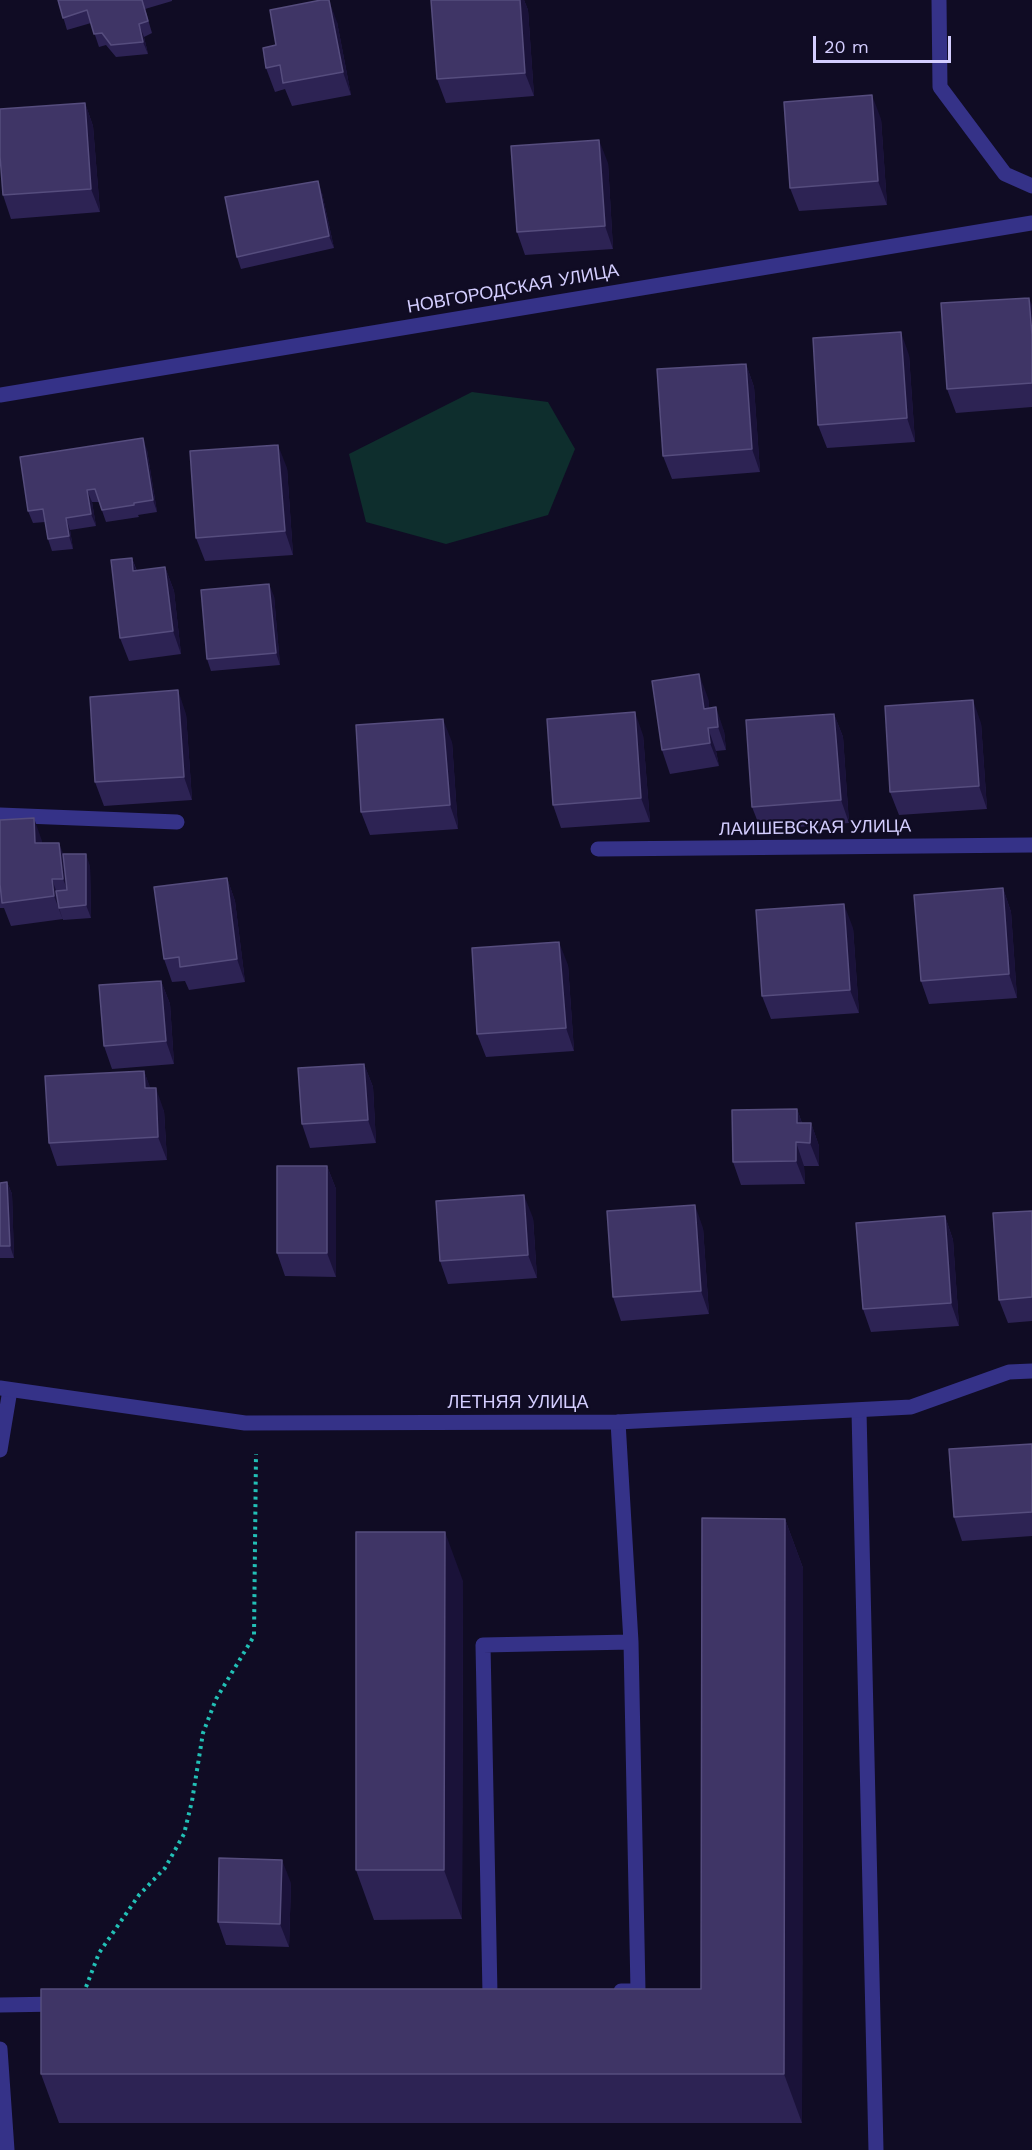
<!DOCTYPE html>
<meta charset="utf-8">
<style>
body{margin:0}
#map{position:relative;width:1032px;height:2150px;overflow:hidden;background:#100c24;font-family:"Work Sans",sans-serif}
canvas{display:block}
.scale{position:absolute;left:813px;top:36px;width:138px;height:27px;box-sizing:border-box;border:3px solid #d4ceff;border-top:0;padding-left:8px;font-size:18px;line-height:21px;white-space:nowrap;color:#d4ceff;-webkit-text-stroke:4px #100c24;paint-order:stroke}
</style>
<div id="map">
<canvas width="1032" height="2150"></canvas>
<div class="scale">20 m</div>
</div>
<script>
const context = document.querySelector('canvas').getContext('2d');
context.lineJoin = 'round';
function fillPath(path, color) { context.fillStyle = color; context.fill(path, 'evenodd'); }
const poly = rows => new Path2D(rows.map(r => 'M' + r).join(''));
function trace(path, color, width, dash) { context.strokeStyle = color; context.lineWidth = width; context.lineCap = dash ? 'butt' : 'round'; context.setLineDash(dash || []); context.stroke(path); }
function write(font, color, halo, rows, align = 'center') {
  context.font = font + ' "Work Sans",sans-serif'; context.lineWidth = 4.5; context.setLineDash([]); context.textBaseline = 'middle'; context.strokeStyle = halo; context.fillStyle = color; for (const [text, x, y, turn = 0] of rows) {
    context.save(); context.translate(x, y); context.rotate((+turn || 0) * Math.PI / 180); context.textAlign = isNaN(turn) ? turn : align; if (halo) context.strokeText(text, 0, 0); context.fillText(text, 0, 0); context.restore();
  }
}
const green = poly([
 [472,392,548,402,575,449,548,515,446,544,366,522,349,454]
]);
const path = poly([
 [86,1987,99,1953,139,1895,165,1868,184,1834,192,1801,203,1733,216,1699,254,1636,256,1454]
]);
const service = poly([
 [859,1411,876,2150],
 [618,1422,631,1642,638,1991,621,1991],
 [0,1450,10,1390],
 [490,1994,483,1645,631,1642],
 [0,2005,60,2004],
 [0,2049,7,2150]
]);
const minor = poly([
 [939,0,940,87,1005,174,1032,186],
 [0,395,1032,223],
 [0,815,177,822],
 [598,849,1032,845],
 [0,1388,245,1423,618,1422,911,1407,1009,1372,1032,1371]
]);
const wall = poly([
 [58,0,172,0,172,1,145,9,152,33,144,37,148,54,116,57,106,45,99,47,91,23,67,30],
 [431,0,524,0,528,10,534,96,446,103,437,79],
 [337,22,351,95,292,106,285,89,275,92,266,68,276,45],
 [85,103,93,126,100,212,11,219,3,195],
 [881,119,887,205,799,211,790,188],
 [608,163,613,249,525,255,517,232],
 [322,193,334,248,241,269,237,257],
 [1032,305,1032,407,956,413,947,389],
 [909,355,915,442,827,448,818,425],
 [746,364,754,387,760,472,672,479,663,456],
 [147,450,157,512,138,515,139,517,106,522,99,502,92,502,96,526,70,530,73,549,52,551,48,539,45,522,33,523,28,511],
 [287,468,293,555,205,561,196,538],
 [132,558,137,571,165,567,174,591,181,654,129,661,120,638],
 [274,596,280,665,211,671,207,659],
 [708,698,709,708,724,731,726,750,716,751,719,766,670,774,662,750],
 [186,714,192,800,104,806,95,782],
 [834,714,843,737,849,823,761,830,752,807],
 [981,723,987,809,899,815,890,792],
 [643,735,650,822,561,828,553,805],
 [452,742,458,829,370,835,361,812],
 [0,820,42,841,42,843,63,854,90,866,91,918,63,920,63,919,11,926,4,908,0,908],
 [227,878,235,901,245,982,189,990,185,981,172,982,164,959],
 [1003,888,1011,912,1017,998,929,1004,921,981],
 [853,928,859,1013,771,1019,762,996],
 [568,965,574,1051,486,1057,477,1034],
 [161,981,170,1004,174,1064,112,1069,104,1046],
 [364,1064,373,1087,376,1143,310,1148,302,1124],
 [144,1071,150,1088,164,1111,167,1160,57,1166,49,1143],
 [797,1109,802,1123,811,1123,819,1146,819,1166,804,1166,805,1184,741,1185,733,1162],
 [327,1166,336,1189,336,1277,285,1276,277,1253],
 [7,1182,12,1194,14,1258,0,1258,0,1183],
 [1032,1211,1032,1321,1008,1323,999,1300],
 [945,1216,953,1240,959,1326,871,1332,863,1309],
 [533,1218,537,1278,448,1284,440,1261],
 [703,1228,709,1314,621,1321,613,1297],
 [1032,1444,1032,1536,962,1541,954,1517],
 [785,1519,803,1568,802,2123,59,2123,41,2074,701,1989],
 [463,1581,462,1919,374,1920,356,1870],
 [291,1883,289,1947,226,1945,218,1922]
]);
const shadedWall = poly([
 [329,0,337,22,351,95,343,72],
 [520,0,524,0,528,10,534,96,525,73],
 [139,24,144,37,148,54,143,42],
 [872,95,881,119,887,205,878,181],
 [85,103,93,126,100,212,91,189],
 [599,140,608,163,613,249,605,226],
 [318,181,322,193,334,248,329,236],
 [1029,298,1032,305,1032,335],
 [901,332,909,355,915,442,907,418],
 [746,364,754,387,760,472,752,449],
 [143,438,147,450,157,512,153,500],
 [278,445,287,468,293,555,285,531],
 [87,490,92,502,96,526,91,514],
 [66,518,70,530,73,549,69,536],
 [132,558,140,582,133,571],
 [165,567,174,591,181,654,173,631],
 [269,584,274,596,280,665,276,653],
 [699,674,708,698,712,728,704,709],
 [178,690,186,714,192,800,184,777],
 [973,700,981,723,987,809,979,786],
 [716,707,724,731,726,750,718,727],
 [635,712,643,735,650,822,641,798],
 [834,714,843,737,849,823,841,800],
 [443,719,452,742,458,829,450,805],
 [708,728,716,751,719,766,710,743],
 [34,818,42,841,44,867,35,843],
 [59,843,68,866,72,902,63,879],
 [86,854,90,866,91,918,86,905],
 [227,878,235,901,245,982,237,959],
 [52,879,60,902,59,908,63,920,54,896],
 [1003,888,1011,912,1017,998,1009,974],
 [844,904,853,928,859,1013,850,990],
 [559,942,568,965,574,1051,566,1028],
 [161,981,170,1004,174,1064,166,1041],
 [364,1064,373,1087,376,1143,368,1120],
 [144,1071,153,1095,145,1088],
 [156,1088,164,1111,167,1160,158,1137],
 [797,1109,805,1132,797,1123],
 [811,1123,819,1146,819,1166,810,1143],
 [796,1142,804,1166,805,1184,796,1161],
 [327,1166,336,1189,336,1277,327,1253],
 [7,1182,12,1194,14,1258,10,1246],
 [524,1195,533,1218,537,1278,528,1255],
 [695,1205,703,1228,709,1314,701,1291],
 [945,1216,953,1240,959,1326,951,1303],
 [785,1519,803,1568,802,2123,784,2074],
 [445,1532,463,1581,462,1919,444,1870],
 [282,1860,291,1883,289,1947,280,1924]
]);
const building = poly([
 [58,0,142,0,148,21,139,24,143,42,111,45,102,33,94,34,87,10,63,18,58,0],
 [321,0,329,0,343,72,283,83,280,65,266,68,263,48,276,45,270,10,321,0],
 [431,0,520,0,525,73,437,79,431,0],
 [872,95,878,181,790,188,784,102,872,95],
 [85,103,91,189,3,195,0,156,0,109,85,103],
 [599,140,605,226,517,232,511,146,599,140],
 [318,181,329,236,237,257,225,197,318,181],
 [1029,298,1032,335,1032,383,947,389,941,303,1029,298],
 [901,332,907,418,818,425,813,338,901,332],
 [746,364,752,449,663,456,657,369,746,364],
 [143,438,153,500,134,503,134,505,102,510,95,489,87,490,91,514,66,518,69,536,48,539,43,509,28,511,20,457,143,438],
 [278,445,285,531,196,538,190,451,278,445],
 [132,558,133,571,165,567,173,631,120,638,111,560,132,558],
 [269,584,276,653,207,659,201,590,269,584],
 [699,674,704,709,716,707,718,727,708,728,710,743,662,750,652,681,699,674],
 [178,690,184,777,95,782,90,697,178,690],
 [973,700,979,786,890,792,885,706,973,700],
 [635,712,641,798,553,805,547,719,635,712],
 [834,714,841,800,752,807,746,720,834,714],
 [443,719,450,805,361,812,356,725,443,719],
 [34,818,35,843,59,843,63,879,52,879,54,896,2,903,0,884,0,820,34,818],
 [63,854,86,854,86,905,59,908,56,891,67,890,63,854],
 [227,878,237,959,180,967,179,957,164,959,154,887,227,878],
 [1003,888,1009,974,921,981,914,895,1003,888],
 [844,904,850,990,762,996,756,910,844,904],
 [559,942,566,1028,477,1034,472,948,559,942],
 [161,981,166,1041,104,1046,99,985,161,981],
 [364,1064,368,1120,302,1124,298,1068,364,1064],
 [144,1071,145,1088,156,1088,158,1137,49,1143,45,1076,144,1071],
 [797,1109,797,1123,811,1123,810,1143,796,1142,796,1161,733,1162,732,1110,797,1109],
 [277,1166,327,1166,327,1253,277,1253,277,1166],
 [7,1182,10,1246,0,1246,0,1183,7,1182],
 [524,1195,528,1255,440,1261,436,1201,524,1195],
 [695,1205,701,1291,613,1297,607,1211,695,1205],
 [1032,1211,1032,1297,999,1300,993,1213,1032,1211],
 [945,1216,951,1303,863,1309,856,1223,945,1216],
 [1032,1444,1032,1512,954,1517,949,1449,1032,1444],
 [702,1518,785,1519,784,2074,41,2074,41,1989,701,1989,702,1518],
 [356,1532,445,1532,444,1870,356,1870,356,1532],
 [219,1858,282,1860,280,1924,218,1922,219,1858]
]);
const streetNames = [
 ["НОВГОРОДСКАЯ УЛИЦА",513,289,-10],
 ["ЛАИШЕВСКАЯ УЛИЦА",815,828,-1],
 ["ЛЕТНЯЯ УЛИЦА",518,1403]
];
fillPath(green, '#0e2e2d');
trace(path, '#22c0b6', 4, [3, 4.5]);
trace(service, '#353288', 15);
trace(minor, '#353288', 15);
fillPath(wall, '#2d2354');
fillPath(shadedWall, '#1a1239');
fillPath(building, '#3f3566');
trace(building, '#564d7e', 1.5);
write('18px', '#d4ceff', '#100c24', streetNames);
</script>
